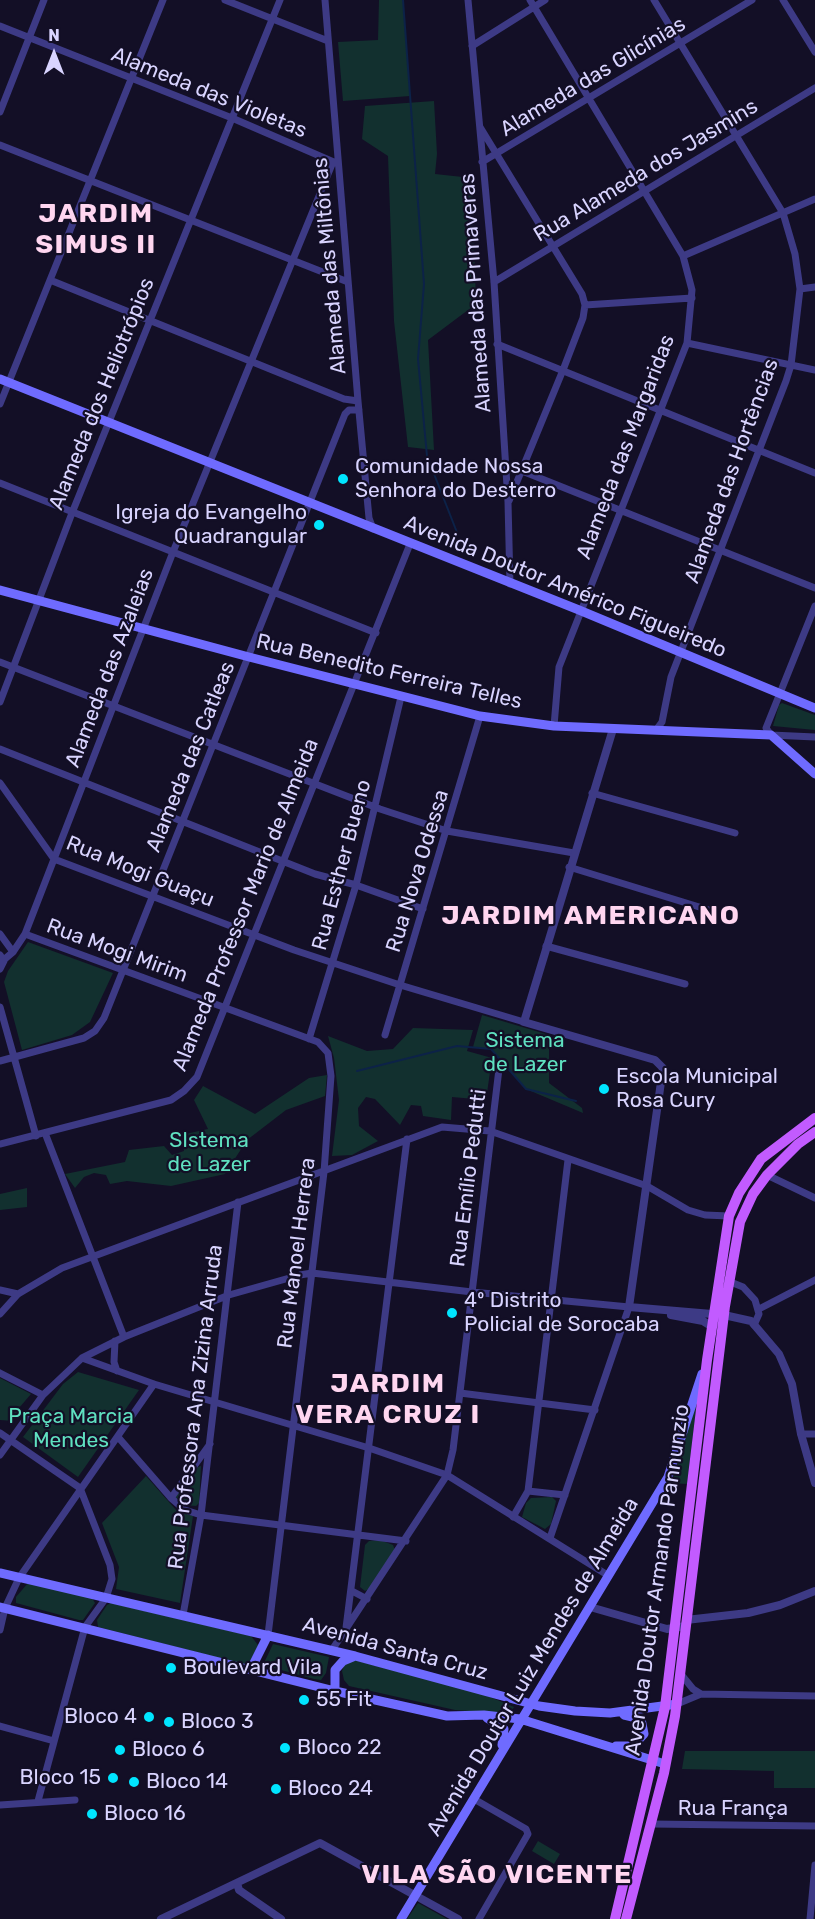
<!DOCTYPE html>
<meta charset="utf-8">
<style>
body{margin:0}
#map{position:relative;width:815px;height:1919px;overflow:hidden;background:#130f26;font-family:Rubik,sans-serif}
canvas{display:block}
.north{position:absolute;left:24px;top:24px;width:60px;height:60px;-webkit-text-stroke:4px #130f26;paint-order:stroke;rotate:0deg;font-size:16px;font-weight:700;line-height:24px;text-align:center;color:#d9d4ff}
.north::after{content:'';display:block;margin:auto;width:21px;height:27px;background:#d9d4ff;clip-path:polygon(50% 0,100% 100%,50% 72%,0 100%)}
</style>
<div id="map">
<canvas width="815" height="1919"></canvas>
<div class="north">N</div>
</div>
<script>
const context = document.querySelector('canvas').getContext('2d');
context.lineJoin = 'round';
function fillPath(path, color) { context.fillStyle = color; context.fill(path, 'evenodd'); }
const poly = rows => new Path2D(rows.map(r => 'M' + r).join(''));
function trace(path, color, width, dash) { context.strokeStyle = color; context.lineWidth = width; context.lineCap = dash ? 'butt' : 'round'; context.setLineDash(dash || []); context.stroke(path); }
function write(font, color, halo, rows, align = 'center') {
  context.font = font + ' Rubik,sans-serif'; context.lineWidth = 4.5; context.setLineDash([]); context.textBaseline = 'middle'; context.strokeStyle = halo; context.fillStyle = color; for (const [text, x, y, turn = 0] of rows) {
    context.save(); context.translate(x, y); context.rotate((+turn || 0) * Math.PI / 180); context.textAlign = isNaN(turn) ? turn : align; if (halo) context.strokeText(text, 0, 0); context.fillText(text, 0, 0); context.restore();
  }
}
const green = poly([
 [379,0,403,0,410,96,343,101,338,42,378,40],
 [434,101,437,154,435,174,472,178,476,304,428,340,434,450,408,447,394,321,388,156,362,139,365,106],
 [782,703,815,715,815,730,773,726,779,705],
 [28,942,113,973,90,1022,72,1035,22,1050,4,982,8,971],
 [482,1015,549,1035,549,1083,582,1108,583,1113,526,1089,491,1049,473,1047],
 [413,1028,473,1030,467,1051,492,1058,486,1100,452,1097,451,1120,423,1116,421,1106,411,1105,400,1125,375,1099,366,1097,358,1108,359,1126,378,1141,352,1155,332,1156,339,1100,334,1058,328,1036,367,1051,393,1049],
 [327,1075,325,1096,286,1110,247,1140,225,1174,171,1186,127,1181,110,1184,106,1175,94,1173,84,1177,75,1188,65,1174,125,1162,129,1150,164,1146,172,1155,184,1151,181,1135,208,1129,194,1100,203,1086,255,1114,309,1078],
 [27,1188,27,1207,0,1210,0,1194],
 [78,1372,139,1390,78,1477,23,1437,63,1384],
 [0,1378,31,1394,19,1408,13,1421,0,1420],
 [697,1401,687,1484,671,1483],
 [201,1466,199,1503,196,1506,185,1505,175,1497,198,1467],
 [146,1476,176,1510,193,1516,180,1603,116,1589,119,1567,102,1523],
 [552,1497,556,1501,551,1524,545,1529,522,1517,526,1503,531,1498],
 [380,1540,393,1545,395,1550,371,1588,365,1591,360,1587,365,1545,369,1541],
 [28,1583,92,1598,95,1603,83,1620,79,1620,16,1603,16,1597],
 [111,1603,251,1636,258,1645,255,1660,247,1665,98,1627,97,1620,107,1605],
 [273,1644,329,1657,326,1673,321,1680,314,1679,263,1665],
 [354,1660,483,1694,514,1707,510,1714,455,1710,349,1686,344,1680,342,1671,345,1664],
 [685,1751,815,1751,815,1788,774,1788,774,1771,682,1769],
 [538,1841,560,1854,554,1864,532,1851],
 [418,1903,420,1904,447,1919,407,1919]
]);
const stream = poly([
 [403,0,424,284,418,359,427,456,458,535],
 [357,1071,457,1046,491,1049,526,1089,576,1101]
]);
const minor = poly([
 [225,0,328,41],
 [325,0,358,401,369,518,373,529],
 [468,0,494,282,508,502,510,584],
 [530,0,683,256,692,290,687,343,559,667,554,726],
 [654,0,783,213,795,254,800,289,791,365,786,381,671,677,662,722,656,730],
 [783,0,815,52],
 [0,26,232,118,336,163],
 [472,46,545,0],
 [0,112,44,0],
 [480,127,582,294,585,305,583,318,563,370,509,501],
 [0,145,348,282],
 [482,162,752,0],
 [683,256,815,199],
 [50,280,344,399,358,401],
 [494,282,815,88],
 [800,289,815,287],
 [585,305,692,298],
 [687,343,815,370],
 [497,344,815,473],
 [0,404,163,0],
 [522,471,815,588],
 [0,483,376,633],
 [815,606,766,728,771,735,815,737],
 [0,662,380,809,447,831,574,853],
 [0,702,72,513,280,0],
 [0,749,315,874,356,885,423,909],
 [0,783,54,859,294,950,400,985,524,1022],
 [592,793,735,833],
 [569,867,709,910],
 [0,934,13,952],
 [25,934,318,1042,328,1053,331,1076,324,1172,268,1635],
 [546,946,685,984],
 [0,955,4,961,0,969],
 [0,963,13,952,25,934,173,552,333,162],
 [0,1007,36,1136],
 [385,1035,480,716],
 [309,1039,356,885,401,697],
 [0,1061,84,1038,95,1031,104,1018,345,414,349,410,359,410],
 [45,1133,124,1337],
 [0,1144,171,1100,184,1091,197,1077,410,544],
 [767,1175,815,1198],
 [728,1281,743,1287,755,1300,759,1314,754,1325],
 [0,1290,18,1294],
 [759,1309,815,1280],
 [0,1314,18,1294,62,1268,442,1127,490,1131,647,1186,688,1210,705,1215,729,1216],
 [115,1341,114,1362,117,1371],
 [82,1358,154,1384,369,1448,447,1475,609,1576],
 [0,1373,43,1395],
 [460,1393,595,1410],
 [0,1433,80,1488,110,1565,112,1579,106,1598,85,1627,38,1801],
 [801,1434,815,1434],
 [118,1437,171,1498,185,1510,201,1515,406,1541],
 [0,1455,43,1395,82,1358,124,1337,229,1295,300,1275,312,1273,472,1292,629,1307,550,1538],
 [528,1491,565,1495],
 [171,1498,210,1444],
 [513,1517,528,1491,568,1160],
 [352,1591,367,1599],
 [183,1615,201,1515,238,1202],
 [346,1628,407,1139],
 [0,1630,5,1608,19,1578,154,1384],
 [332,1650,447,1475,453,1450,499,1069],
 [680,1673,693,1689,701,1694],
 [677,1704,701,1694,815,1696],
 [0,1726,54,1741],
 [474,1799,526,1829,528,1834,479,1919],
 [0,1805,75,1800],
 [651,1824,815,1826],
 [810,1919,815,1865]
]);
const tertiary = poly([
 [613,729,524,1022,655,1060,663,1068,629,1307],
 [629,1307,724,1315,751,1321,779,1354,792,1384,801,1434,815,1483],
 [671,1315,703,1321,711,1326],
 [590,1607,667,1629,685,1626],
 [686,1620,748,1613,780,1605,815,1591],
 [237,1883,239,1890,281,1919],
 [161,1919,320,1843,458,1919]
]);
const secondary = poly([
 [0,379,579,610,815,708],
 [0,590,249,657,480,716,554,726,771,735,815,774],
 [0,1573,355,1656,539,1706,575,1711,610,1713,677,1704],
 [0,1607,335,1691,447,1716,484,1715,520,1719,665,1764],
 [251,1669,268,1635],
 [335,1691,335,1670,343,1661,355,1656],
 [487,1718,504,1729,502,1745],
 [616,1746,633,1746,644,1734,641,1719,624,1715],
 [401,1919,668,1477,702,1374]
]);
const primary = poly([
 [615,1919,665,1707,707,1360,729,1216,739,1193,761,1159,815,1118],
 [626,1919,664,1773,675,1716,725,1306,740,1222,753,1194,767,1175,798,1144,815,1132]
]);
const markers = [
 [343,479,6,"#00e5ff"],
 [319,525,6,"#00e5ff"],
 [604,1089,6,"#00e5ff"],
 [452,1313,6,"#00e5ff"],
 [171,1668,6,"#00e5ff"],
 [304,1700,6,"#00e5ff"],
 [149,1717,6,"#00e5ff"],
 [169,1722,6,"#00e5ff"],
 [285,1748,6,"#00e5ff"],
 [120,1750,6,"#00e5ff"],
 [113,1778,6,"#00e5ff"],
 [134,1782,6,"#00e5ff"],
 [276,1789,6,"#00e5ff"],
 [92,1814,6,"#00e5ff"]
];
const streetNames = [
 ["Alameda das Glicínias",593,77,-31],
 ["Alameda das Violetas",209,93,22],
 ["Rua Alameda dos Jasmins",646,171,-31],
 ["Alameda das Miltônias",330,266,-95],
 ["Alameda das Primaveras",476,293,-94],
 ["Alameda dos Heliotrópios",102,394,-68],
 ["Alameda das Margaridas",626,447,-69],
 ["Alameda das Hortências",732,471,-70],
 ["Avenida Doutor Américo Figueiredo",565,587,22],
 ["Alameda das Azaleias",110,668,-69],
 ["Rua Benedito Ferreira Telles",389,672,13],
 ["Alameda das Catleas",191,757,-68],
 ["Rua Esther Bueno",342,865,-75],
 ["Rua Nova Odessa",418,871,-73],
 ["Rua Mogi Guaçu",140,872,22],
 ["Alameda Professor Mario de Almeida",246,905,-68],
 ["Rua Mogi Mirim",117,951,20],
 ["Rua Emílio Pedutti",469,1178,-83],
 ["Rua Manoel Herrera",297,1253,-83],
 ["Rua Professora Ana Zizina Arruda",196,1407,-83],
 ["Avenida Doutor Armando Pannunzio",658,1580,-82],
 ["Avenida Santa Cruz",395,1649,15],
 ["Avenida Doutor Luiz Mendes de Almeida",533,1667,-59],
 ["Rua França",733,1809]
];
const poiNames = [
 ["Comunidade Nossa",355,467],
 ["Senhora do Desterro",355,491],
 ["Igreja do Evangelho",307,513,"right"],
 ["Quadrangular",307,537,"right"],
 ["Escola Municipal",616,1077],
 ["Rosa Cury",616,1101],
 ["4º Distrito",464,1301],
 ["Policial de Sorocaba",464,1325],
 ["Boulevard Vila",183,1668],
 ["55 Fit",316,1700],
 ["Bloco 4",137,1717,"right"],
 ["Bloco 3",181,1722],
 ["Bloco 22",297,1748],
 ["Bloco 6",132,1750],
 ["Bloco 15",101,1778,"right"],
 ["Bloco 14",146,1782],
 ["Bloco 24",288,1789],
 ["Bloco 16",104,1814]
];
const parkNames = [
 ["Sistema",525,1041],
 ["de Lazer",525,1065],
 ["SIstema",209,1141],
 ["de Lazer",209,1165],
 ["Praça Marcia",71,1417],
 ["Mendes",71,1441]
];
const districtNames = [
 ["JARDIM",96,214],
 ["SIMUS II",96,245],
 ["JARDIM AMERICANO",591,916],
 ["JARDIM",388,1384],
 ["VERA CRUZ I",388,1415],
 ["VILA SÃO VICENTE",497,1875]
];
fillPath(green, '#12302f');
trace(stream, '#0c2248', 2);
trace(minor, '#3d3a85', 7);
trace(tertiary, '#3d3a85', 8);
trace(secondary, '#6f6bff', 9);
trace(primary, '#c25bff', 10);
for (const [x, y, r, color] of markers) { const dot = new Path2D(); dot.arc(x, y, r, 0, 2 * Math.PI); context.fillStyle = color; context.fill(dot); trace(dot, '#130f26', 2); }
write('21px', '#d9d4ff', '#130f26', streetNames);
write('21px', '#d9d4ff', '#130f26', poiNames, 'left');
write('21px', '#5fe0c0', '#130f26', parkNames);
context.letterSpacing = '1.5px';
write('bold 27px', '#ffd6f0', '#130f26', districtNames);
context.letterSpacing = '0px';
</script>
